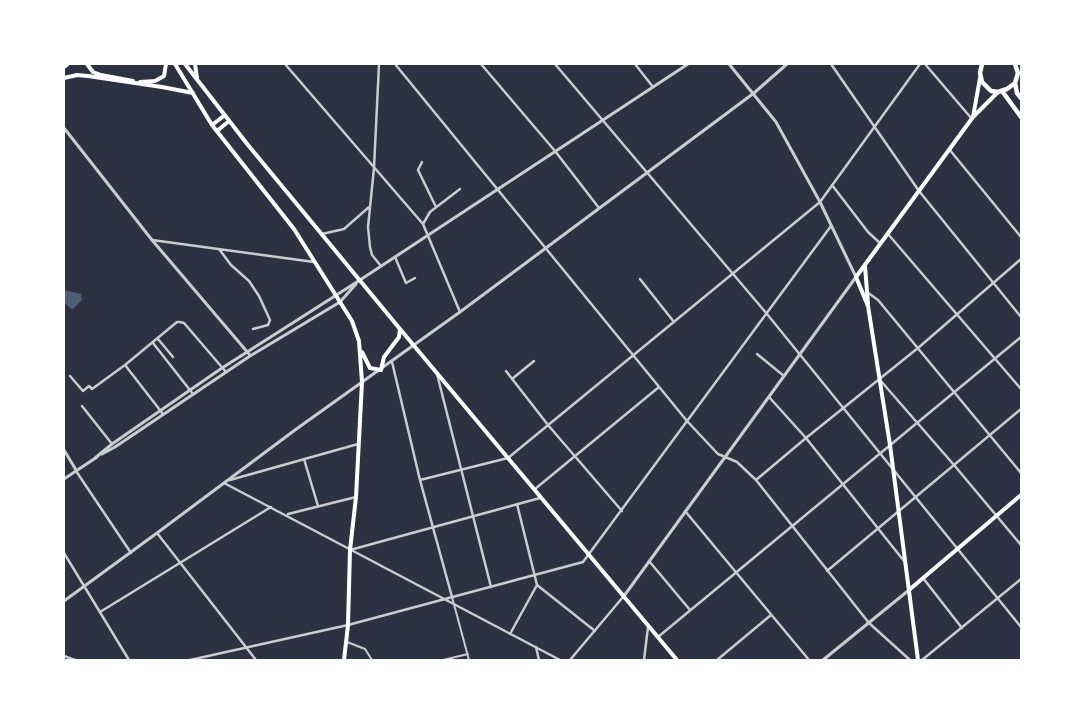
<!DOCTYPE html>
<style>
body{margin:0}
#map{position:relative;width:1085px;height:724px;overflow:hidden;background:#2d3142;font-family:"Fira Sans",sans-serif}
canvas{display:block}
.frame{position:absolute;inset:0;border:65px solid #fff;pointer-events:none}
</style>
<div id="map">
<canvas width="1085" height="724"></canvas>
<div class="frame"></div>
</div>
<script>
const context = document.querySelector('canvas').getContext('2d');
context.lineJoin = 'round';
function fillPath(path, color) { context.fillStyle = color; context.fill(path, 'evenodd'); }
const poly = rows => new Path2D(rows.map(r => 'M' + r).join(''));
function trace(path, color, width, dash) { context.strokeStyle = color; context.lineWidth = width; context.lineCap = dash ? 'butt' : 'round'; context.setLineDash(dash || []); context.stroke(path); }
const water = poly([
 [64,290,81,294,82,300,73,309,71,309,64,302]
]);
const pedestrian = poly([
 [452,597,469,660],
 [347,642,365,649,372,660],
 [443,660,468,654]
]);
const minor = poly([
 [285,64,423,224,460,312],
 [379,64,374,168,368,227,370,247,372,255,381,266],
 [395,64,687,421,718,454,737,462,756,480,869,623,910,660],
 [481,64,555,151,599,208],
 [555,64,767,314,1021,627],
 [635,64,653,87],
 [831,64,919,191,1021,317],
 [925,64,972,119],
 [949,149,1021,237],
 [422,162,418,170,436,207],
 [832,185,868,232,881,244],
 [423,224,430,212,460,189],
 [322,234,344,229,369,207],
 [888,234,1021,389],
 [152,240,314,262],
 [219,249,231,265,249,281,259,296,270,320,268,325,253,329],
 [395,257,406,283,415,278],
 [640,279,674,322],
 [867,292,878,300,1021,473],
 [158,339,173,357],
 [153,343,193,394],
 [757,354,784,376],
 [392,362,420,480,452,597],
 [125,365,163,414],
 [506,371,548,425,622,511],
 [437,374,491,587],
 [70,376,83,391,89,386,92,389,125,365,177,322,180,322,184,323,226,372],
 [512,379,534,361],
 [880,380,954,465,1021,545],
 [769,397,806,438,904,561],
 [82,406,112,444],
 [304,459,318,506],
 [76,471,131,553],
 [230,480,358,444],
 [420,480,508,458,820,202,920,64],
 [756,480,806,438,918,348,1021,259],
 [224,483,560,660],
 [535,489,659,387],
 [517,504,537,585,595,631],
 [685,511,809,660],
 [288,514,356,497],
 [157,533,256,660],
 [350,550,540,498],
 [64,553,129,660],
 [649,561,690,610],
 [827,571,1021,409],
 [923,578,962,628],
 [100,612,271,507],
 [510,634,537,585],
 [658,637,1021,337],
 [536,647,539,660],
 [64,656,75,660],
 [190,660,348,625,583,562,831,226],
 [570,660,623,597],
 [644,660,648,627],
 [717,660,771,615],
 [922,660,1021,579]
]);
const tertiary = poly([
 [64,128,152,240,249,354],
 [64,450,76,470],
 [102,454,115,447,250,356,340,302,356,284],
 [95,458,112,444,222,368,360,280,688,64],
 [64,479,97,457],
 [624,596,856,277,820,202,776,122,729,64],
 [64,601,157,533,295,430,460,312,754,93,787,64],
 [823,660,909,590]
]);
const secondary = poly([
 [973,117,980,78],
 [865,266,868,304],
 [909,590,1021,495],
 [918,660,890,445,868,306,856,277,973,117,998,92]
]);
const primary = poly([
 [87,64,93,72,101,75,133,81],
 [175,64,212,125,294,229,352,321,359,341,362,382,356,497,350,550,348,625,344,660],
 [185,64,248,145,400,329,677,660],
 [195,64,197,78],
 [64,67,68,64],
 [64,78,77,75,88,76,162,87,193,93],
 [140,82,155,81,164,76,166,64],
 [212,125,225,115],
 [217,131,229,121],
 [362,352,370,368,381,370,384,357,399,337,400,329]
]);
const trunk = poly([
 [982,64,980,73,982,82,991,91,998,92,1007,89,1015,83,1018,73,1015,64],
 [1015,83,1017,93,1021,98],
 [1002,91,1021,117]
]);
fillPath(water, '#4f5d75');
trace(pedestrian, '#caccd0', 2);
trace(minor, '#caccd0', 2.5);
trace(tertiary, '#caccd0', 3);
trace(secondary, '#fff', 4);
trace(primary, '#fff', 4);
trace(trunk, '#fff', 4.5);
</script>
